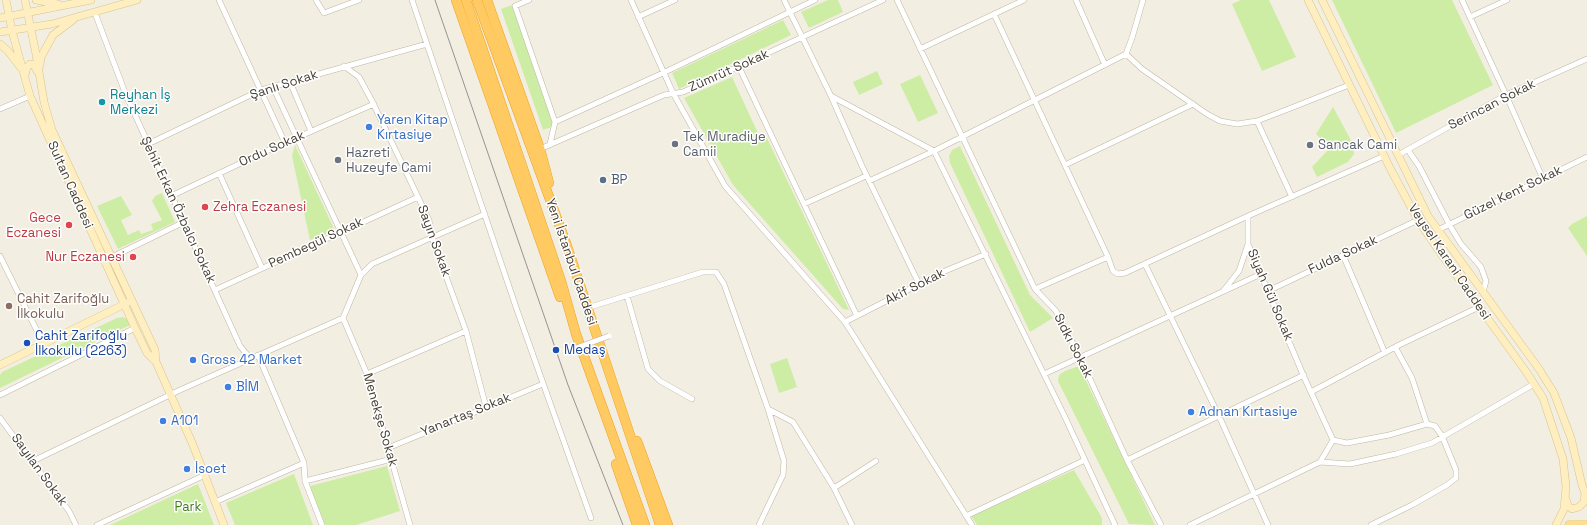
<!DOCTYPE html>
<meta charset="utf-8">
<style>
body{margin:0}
canvas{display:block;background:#f3eee2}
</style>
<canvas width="1587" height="525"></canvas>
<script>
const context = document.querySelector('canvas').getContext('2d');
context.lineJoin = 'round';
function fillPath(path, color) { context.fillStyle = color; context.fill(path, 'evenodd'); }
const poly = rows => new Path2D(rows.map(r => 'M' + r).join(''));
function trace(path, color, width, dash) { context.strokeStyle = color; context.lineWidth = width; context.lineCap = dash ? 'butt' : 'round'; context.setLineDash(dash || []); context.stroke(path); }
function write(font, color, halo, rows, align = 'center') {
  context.font = font + ' "Space Grotesk",sans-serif'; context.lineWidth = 3; context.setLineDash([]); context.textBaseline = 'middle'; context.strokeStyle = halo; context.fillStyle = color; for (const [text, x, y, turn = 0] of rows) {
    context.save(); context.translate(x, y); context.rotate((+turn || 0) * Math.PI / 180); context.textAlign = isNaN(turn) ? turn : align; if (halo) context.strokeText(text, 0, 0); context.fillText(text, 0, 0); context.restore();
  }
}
const green = poly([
 [828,0,838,0,843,12,809,28,801,12],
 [1241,0,1269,0,1296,57,1262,71,1232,4],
 [1332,0,1452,0,1493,85,1396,133],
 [512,5,554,126,543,130,501,9],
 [783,20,791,35,679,89,672,73],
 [877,71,883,84,859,95,853,82],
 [920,75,938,113,918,122,900,84],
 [732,77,758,133,766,136,849,310,843,309,733,185,684,98],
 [1333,107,1353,144,1354,154,1348,162,1317,177,1312,167,1330,148,1316,134],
 [295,145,335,231,310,240,292,156],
 [960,146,1030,295,1053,318,1030,332,950,163,949,156,952,150],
 [162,193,175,222,118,249,97,206,121,196,132,215,121,220,128,235,139,230,141,234,153,230,151,224,162,220,152,201,155,196],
 [1587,216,1587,256,1568,228,1572,224],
 [123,317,128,320,130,325,0,388,0,375,2,372,117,318],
 [787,358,797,387,779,393,770,364],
 [1079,366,1155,525,1129,524,1058,381,1059,375,1065,371],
 [387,466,400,511,356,525,324,525,310,486],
 [1074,470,1102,518,1102,525,977,525,971,516],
 [294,474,313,525,235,525,226,503],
 [198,484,214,525,110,525]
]);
const street = poly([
 [219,0,285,143],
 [316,0,324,13,359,0],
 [412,0,517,310,591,518],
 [529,0,515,6,555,122],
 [631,0,673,93,725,186,845,322,972,525],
 [784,0,831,96,934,151,1064,415,1115,525],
 [897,0,1035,289,1056,311,1080,357,1127,460,1161,525],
 [1076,0,1105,65],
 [1462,0,1506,95,1543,179],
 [95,13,126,95,151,150,240,346,250,358],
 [994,14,1108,257,1113,271,1118,274,1125,273,1248,216,1384,156],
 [638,17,675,0],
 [1470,17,1507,0],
 [920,49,1024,0],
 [1126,54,1142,69,1207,114,1220,121,1237,124,1257,121,1291,108,1349,85],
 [344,66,359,77,372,101,429,220,432,238,466,331,486,407],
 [739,67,857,316],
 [290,82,311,131],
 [273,87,361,275],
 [831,96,862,166,919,284],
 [0,109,30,96],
 [1257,121,1292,197],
 [148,144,261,90,427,44],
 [550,144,555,122,663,73,815,0],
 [540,149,664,95,683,92,883,0],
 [1408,150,1419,166,1449,224,1461,244,1481,267,1486,281,1483,292],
 [1398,155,1506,95,1587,59],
 [1065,165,1193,104],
 [219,173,262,268],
 [869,181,934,151,1126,54,1132,38,1143,0],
 [171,196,273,148,374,104],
 [804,204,866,176],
 [1248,216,1248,244,1304,377,1333,440,1320,462],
 [1438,230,1587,157],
 [1343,255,1385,353],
 [0,256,44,345],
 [112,257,184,222],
 [1145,264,1219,416,1268,525],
 [1035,289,1108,257],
 [215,290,418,197],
 [1224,290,1239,271,1248,244],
 [1268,291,1418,220],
 [627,296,648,369,660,381,692,399],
 [587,308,703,272,716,272,724,284,768,409,784,461,783,475,759,525],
 [343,318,367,374,410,525],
 [845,322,945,271,986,254],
 [1395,347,1412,378,1427,424],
 [258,355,304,463,305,481,322,525],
 [367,374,466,331],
 [1044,374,1261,274],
 [1311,392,1399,345,1479,307],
 [0,395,135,328],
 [768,409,793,422,834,488,852,525],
 [0,418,69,511,76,525],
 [1333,440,1347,443,1389,435,1427,424,1435,426,1442,436,1456,470,1456,478,1447,485,1412,505,1371,525],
 [388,448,543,384],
 [1127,460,1304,375],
 [33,461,180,390,343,318,361,275,372,264,485,214],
 [305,481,392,459],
 [834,488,876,461],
 [215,502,304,463],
 [966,516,1085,460],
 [97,525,205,475],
 [1190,525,1320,462,1350,464,1396,454,1432,443,1534,384]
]);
const secondary = poly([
 [6,0,12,31,30,96,135,328,147,353,156,362],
 [25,0,36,54,44,102,52,130,155,350,156,362,193,445,224,525],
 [36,0,58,4],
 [1308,0,1391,170,1418,220,1439,251,1527,373,1543,398,1563,459,1566,487,1564,509,1556,525],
 [1322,0,1428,216,1539,369,1554,393,1571,438,1582,485,1587,498],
 [0,18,91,0],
 [0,32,52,24,137,0],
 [0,44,8,51,21,68],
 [40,65,41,57,53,35,73,20],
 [25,75,27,67,30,64,34,65,37,71],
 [0,365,127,303],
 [1566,499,1568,506,1572,509,1579,507,1584,502,1585,493]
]);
const primary = poly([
 [1569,525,1587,525]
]);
const highway = poly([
 [456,0,560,297],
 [466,0,561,281,576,334,645,525],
 [477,0,567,246,660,525],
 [487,0,540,149,549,183],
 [637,441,668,525],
 [616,464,637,525]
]);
const tram = poly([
 [435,0,568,385,623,525]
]);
const streetBridge = poly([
 [568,351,609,336]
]);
const markers = [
 [102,102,4,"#0f9aa8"],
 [369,127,4,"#3f7fe0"],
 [675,144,4,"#6b7280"],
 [1310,145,4,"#6b7280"],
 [338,160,4,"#6b7280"],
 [603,180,4,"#5c6f8a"],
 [205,207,4,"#e0444e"],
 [69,225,4,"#e0444e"],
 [133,257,4,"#e0444e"],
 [9,306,4,"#8d6e63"],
 [27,343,4,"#1a4fb4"],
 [556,350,4,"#1a4fb4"],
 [193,360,4,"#3f7fe0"],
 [228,387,4,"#3f7fe0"],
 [1191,412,4,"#3f7fe0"],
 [163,421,4,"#3f7fe0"],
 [187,469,4,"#3f7fe0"]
];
const streetNames = [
 ["Zümrüt Sokak",729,71,-24],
 ["Şanlı Sokak",284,85,-18],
 ["Serincan Sokak",1492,105,-27],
 ["Ordu Sokak",272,149,-24],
 ["Sultan Caddesi",70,185,66],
 ["Güzel Kent Sokak",1513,193,-26],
 ["Şehit Erkan Özbalcı Sokak",178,210,65],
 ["Sayın Sokak",434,241,70],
 ["Pembegül Sokak",316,243,-25],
 ["Fulda Sokak",1343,255,-25],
 ["Yeni İstanbul Caddesi",571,262,71],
 ["Veysel Karani Caddesi",1449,262,56],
 ["Akif Sokak",915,287,-27],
 ["Siyah Gül Sokak",1270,295,67],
 ["Sıdkı Sokak",1073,346,63],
 ["Yanartaş Sokak",466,415,-22],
 ["Menekşe Sokak",380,420,74],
 ["Sayılan Sokak",39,470,54]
];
const cultureNames = [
 ["Reyhan İş",110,95],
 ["Merkezi",110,110]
];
const shopNames = [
 ["Yaren Kitap",377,120],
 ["Kırtasiye",377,135],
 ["Gross 42 Market",201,360],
 ["BİM",236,387],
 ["Adnan Kırtasiye",1199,412],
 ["A101",171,421],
 ["İsoet",195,469]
];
const worshipNames = [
 ["Tek Muradiye",683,137],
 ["Camii",683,152],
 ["Sancak Cami",1318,145],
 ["Hazreti",346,153],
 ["Huzeyfe Cami",346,168]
];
const serviceNames = [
 ["BP",611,180]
];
const healthNames = [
 ["Zehra Eczanesi",213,207,"left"],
 ["Gece",61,218],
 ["Eczanesi",61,233],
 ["Nur Eczanesi",125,257]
];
const educationNames = [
 ["Cahit Zarifoğlu",17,299],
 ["İlkokulu",17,314]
];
const transitNames = [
 ["Cahit Zarifoğlu",35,336],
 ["İlkokulu (2263)",35,351],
 ["Medaş",564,350]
];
const parkNames = [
 ["Park",188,507]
];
fillPath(green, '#cdeda5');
trace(street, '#bfb6a4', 6);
trace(secondary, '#d8c48c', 8);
trace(primary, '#f1c052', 9);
trace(highway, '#eea221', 10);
trace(street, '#fff', 5);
trace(secondary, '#ffefc0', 7);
trace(primary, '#ffdf8f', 8);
trace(highway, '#ffca61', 9);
trace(tram, '#949494', 1);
trace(streetBridge, '#bfb6a4', 6, []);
trace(streetBridge, '#fff', 5);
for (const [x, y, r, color] of markers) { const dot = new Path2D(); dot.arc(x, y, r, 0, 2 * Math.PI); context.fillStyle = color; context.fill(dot); trace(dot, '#fff', 1.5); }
write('13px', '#453e32', '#fff', streetNames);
write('13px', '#0d838f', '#fff', cultureNames, 'left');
write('13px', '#366cbe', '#fff', shopNames, 'left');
write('13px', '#5b616d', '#fff', worshipNames, 'left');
write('13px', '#4e5e75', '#fff', serviceNames, 'left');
write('13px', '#be3a42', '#fff', healthNames, 'right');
write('13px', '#785e54', '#fff', educationNames, 'left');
write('13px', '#164399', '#fff', transitNames, 'left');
write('13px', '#437d1f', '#fff', parkNames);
</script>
